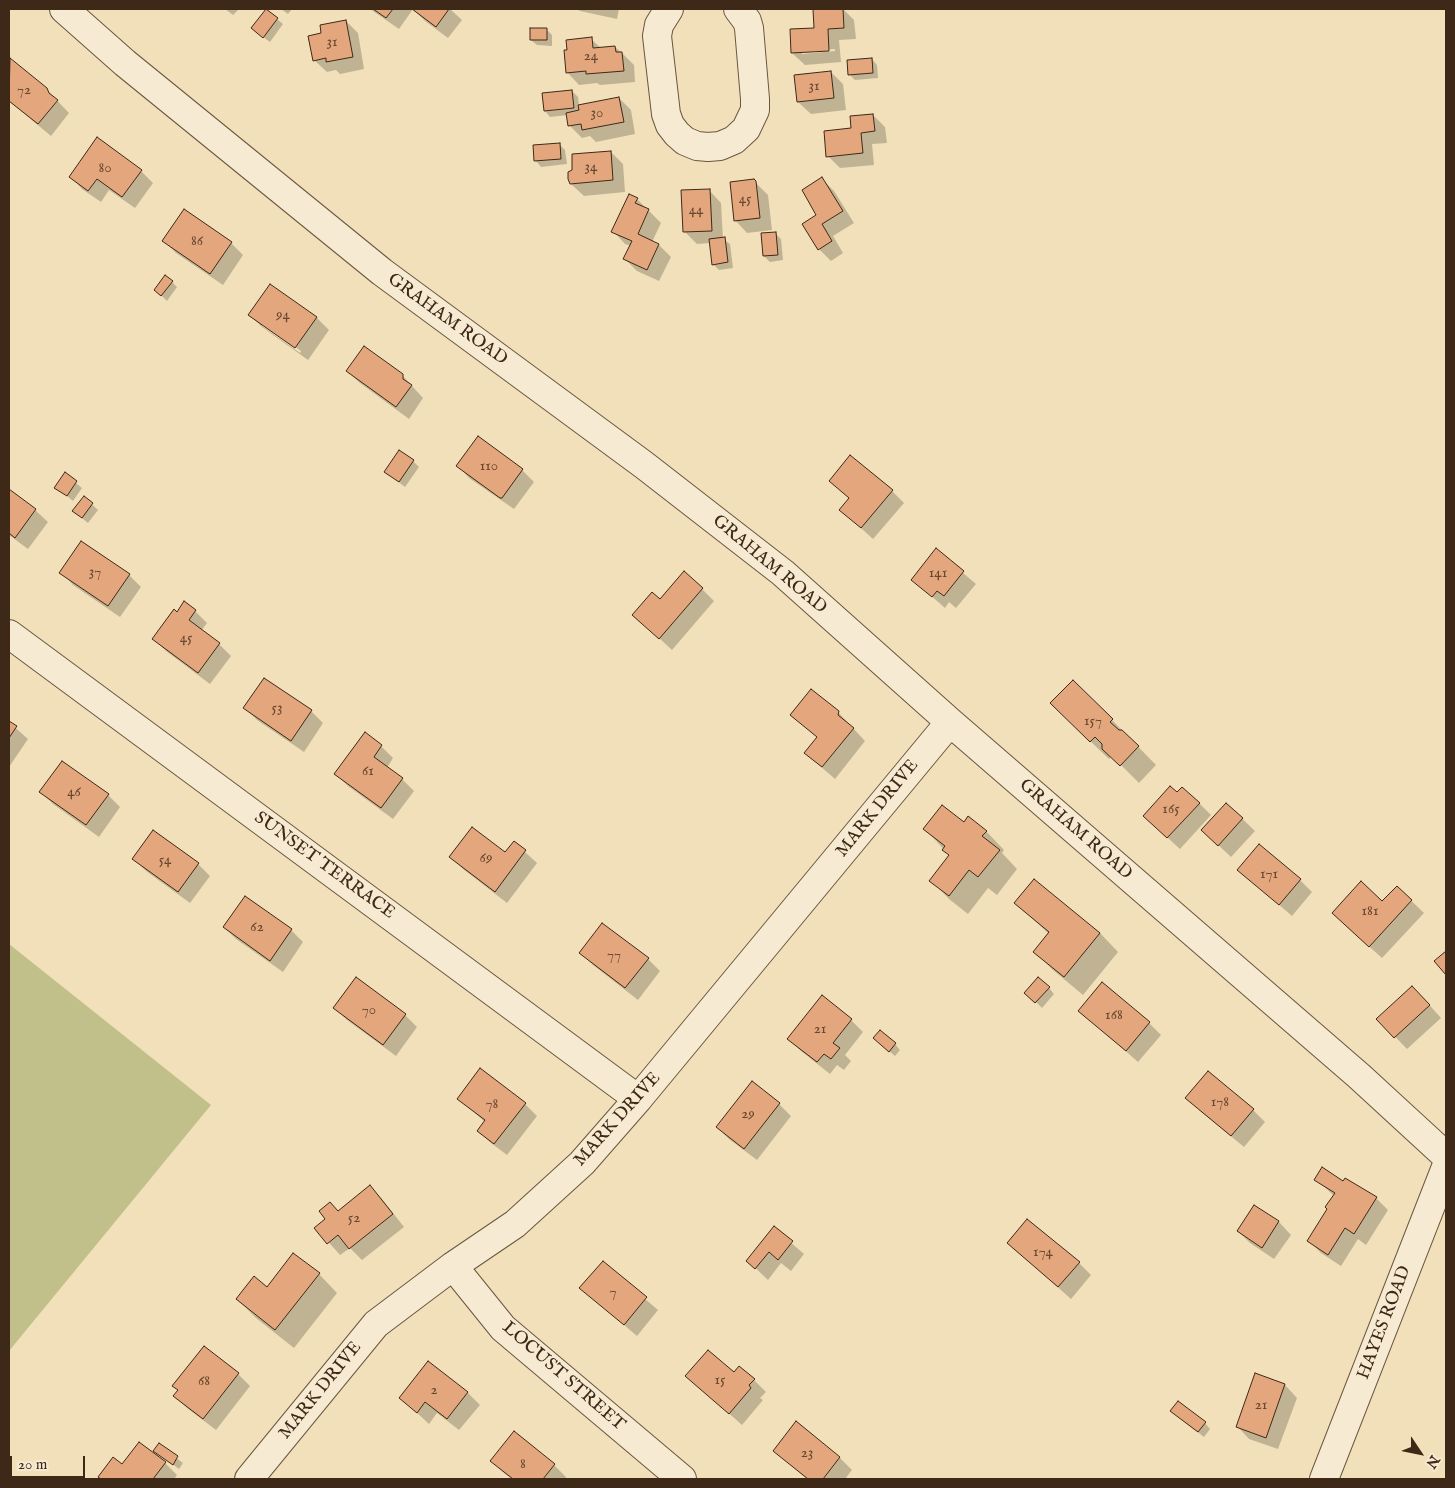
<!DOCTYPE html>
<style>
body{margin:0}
#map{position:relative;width:1455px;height:1488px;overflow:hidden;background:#f1e0b9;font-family:"IM FELL English",serif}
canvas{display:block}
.frame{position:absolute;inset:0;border:10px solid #3e2817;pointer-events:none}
.north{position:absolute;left:1395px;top:1428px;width:50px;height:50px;-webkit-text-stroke:4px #f6ebd2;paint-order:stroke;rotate:124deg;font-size:14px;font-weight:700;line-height:20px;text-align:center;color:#3e2817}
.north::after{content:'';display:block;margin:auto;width:18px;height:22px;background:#3e2817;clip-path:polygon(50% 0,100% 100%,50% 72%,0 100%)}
.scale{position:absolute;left:10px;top:1456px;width:75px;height:22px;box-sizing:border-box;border:2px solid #3e2817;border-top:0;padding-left:6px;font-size:15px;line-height:18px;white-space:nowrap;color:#3e2817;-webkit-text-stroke:4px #f6ebd2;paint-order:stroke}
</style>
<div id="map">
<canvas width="1455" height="1488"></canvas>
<div class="frame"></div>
<div class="north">N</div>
<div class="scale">20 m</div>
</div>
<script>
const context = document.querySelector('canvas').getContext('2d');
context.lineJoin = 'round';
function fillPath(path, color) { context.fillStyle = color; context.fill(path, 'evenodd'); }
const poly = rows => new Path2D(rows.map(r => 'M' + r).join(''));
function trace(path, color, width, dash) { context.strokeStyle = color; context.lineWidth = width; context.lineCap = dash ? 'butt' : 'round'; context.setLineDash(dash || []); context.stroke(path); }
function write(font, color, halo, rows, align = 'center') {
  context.font = font + ' "IM FELL English",serif'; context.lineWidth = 5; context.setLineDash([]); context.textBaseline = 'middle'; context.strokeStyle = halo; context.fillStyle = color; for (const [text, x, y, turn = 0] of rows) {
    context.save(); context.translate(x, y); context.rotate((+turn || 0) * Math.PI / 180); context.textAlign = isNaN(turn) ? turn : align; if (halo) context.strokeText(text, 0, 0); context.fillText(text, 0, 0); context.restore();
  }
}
const green = poly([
 [9,944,211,1105,9,1351]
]);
const shadow = poly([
 [225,9,239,9,233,15],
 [281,9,292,9,288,14],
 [370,9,413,9,399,29],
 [413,9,450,9,462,20,448,38,425,21],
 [577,9,619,9,617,19,580,11],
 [843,9,854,20,856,39,839,40,841,62,805,65,792,53,815,29,814,10],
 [835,49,835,51,802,54,802,51],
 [266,10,283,24,270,42,259,34],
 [346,21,358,33,364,69,340,74,336,70,327,72,314,60,323,34],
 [546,29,552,35,552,46,537,45,531,40],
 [591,39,601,48,615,47,622,53,634,65,635,82,600,85,597,83,579,85,567,72],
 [872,59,877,65,878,78,855,80,849,74],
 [10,60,46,89,69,113,51,136,9,101,9,62],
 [831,72,843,84,846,110,811,114,798,102],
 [572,91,578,97,579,106,619,98,631,110,635,134,596,142,590,136,582,138,570,126,568,115,550,117,545,111],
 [873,115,885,127,887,143,872,144,874,165,840,168,828,156,852,129],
 [559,144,565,150,567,164,541,167,536,161],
 [611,152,623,164,625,192,584,196,571,184],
 [141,171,153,183,135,208,109,190,101,202,82,189,70,176],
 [822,179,834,191,854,223,833,236,843,253,831,261,819,249,818,215],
 [754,181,768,195,772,230,747,233,735,220],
 [709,190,721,203,723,239,730,244,733,268,719,270,713,264,710,243,697,244,685,232],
 [637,199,661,223,652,242,659,245,671,257,659,281,637,271,625,259,631,246,625,244,613,231],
 [775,233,781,239,783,260,770,262,764,256],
 [164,241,231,243,243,255,223,285,176,253],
 [172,282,177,287,167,301,156,290],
 [271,286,317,318,329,330,308,360,262,327,250,315],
 [262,323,301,351,300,353,262,326],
 [347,371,402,375,423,398,409,419,360,383],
 [478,437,522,470,534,482,514,509,469,478,457,465],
 [413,461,419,467,405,487,386,472],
 [65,474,82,488,73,501,56,487],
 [831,481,892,491,904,503,873,539,841,510,850,499],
 [9,490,35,510,48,522,28,549,9,535],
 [84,497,98,510,88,523,73,511],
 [936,550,976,584,956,608,949,602,945,608,912,579],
 [61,572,129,575,141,587,120,617,73,585],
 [702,589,714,601,672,650,634,615,660,601],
 [195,611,207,623,201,631,219,644,231,656,210,684,166,651,154,639,177,614],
 [264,679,311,711,323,723,304,752,257,720,245,708],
 [838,712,865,741,835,779,805,753,818,738,792,715],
 [1112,720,1156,765,1139,783,1112,756,1109,759,1070,722],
 [9,722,28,739,9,767],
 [381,746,393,758,387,768,402,779,414,791,393,819,348,786,336,774],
 [41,792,108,795,120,807,99,837,53,804],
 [1177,794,1199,803,1211,815,1180,849,1157,828],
 [1227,804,1255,831,1231,857,1215,842],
 [925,829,986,831,1004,850,1002,853,1017,869,997,895,988,888,968,914,949,899,931,880,950,856],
 [514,842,537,863,507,903,463,869,451,857,505,854],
 [134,859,198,864,210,876,190,903,146,871],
 [1239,870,1300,880,1312,892,1292,916],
 [1397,887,1424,913,1382,958,1345,925,1382,903],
 [1016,903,1100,933,1118,952,1083,995,1053,970,1035,952,1049,934],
 [224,927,291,930,303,942,283,972,236,939],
 [581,953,648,959,660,971,638,1000,593,965],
 [1049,988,1054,994,1042,1008,1032,998],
 [1424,999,1441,1018,1407,1049,1378,1019],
 [335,1008,405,1015,417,1027,396,1056,347,1020],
 [1080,1011,1149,1023,1161,1035,1138,1062],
 [851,1020,863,1032,845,1055,851,1061,844,1070,837,1065,830,1074,801,1051,789,1039],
 [881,1044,895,1044,900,1050,895,1056],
 [1208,1072,1253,1110,1265,1122,1244,1147,1199,1110],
 [752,1083,779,1104,791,1116,757,1160,729,1139,717,1127],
 [459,1099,525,1104,537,1116,507,1155,491,1143,478,1131,485,1122],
 [1316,1179,1344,1182,1376,1198,1388,1210,1366,1245,1358,1239,1341,1266,1321,1253,1309,1241,1329,1209,1334,1196],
 [370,1187,382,1199,404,1227,362,1260,350,1248,340,1255,316,1228],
 [1255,1206,1279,1222,1291,1235,1274,1259,1250,1243,1238,1231],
 [774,1228,804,1254,791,1271,781,1263,768,1280,748,1261],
 [1008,1243,1079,1263,1091,1275,1071,1299],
 [603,1263,658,1310,637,1336,581,1288],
 [319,1274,337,1293,294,1348,256,1318,237,1299,267,1288],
 [238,1374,250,1386,216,1430,187,1408,175,1396],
 [734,1374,754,1380,766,1392,760,1398,763,1400,742,1425,687,1376],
 [1256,1375,1285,1385,1297,1398,1278,1449,1249,1439,1237,1426],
 [468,1393,480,1405,459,1430,437,1413,429,1424,401,1398],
 [1178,1417,1205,1423,1210,1429,1204,1437],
 [796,1423,840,1458,852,1470,845,1479,807,1479,774,1451],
 [514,1433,554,1465,566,1477,565,1479,512,1479,504,1473,492,1461],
 [159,1445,183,1463,179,1469,155,1451],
 [165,1463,177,1475,174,1479,102,1479,100,1477,122,1465]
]);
const building = poly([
 [266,9,278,18,263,38,251,28,266,9],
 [373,9,393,9,386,18,373,9],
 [412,9,449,9,436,27,412,9],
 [813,9,843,9,844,28,828,29,829,51,791,53,790,29,814,28,813,9],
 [346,20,353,57,326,62,326,58,313,61,308,36,321,33,320,25,346,20],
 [530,28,547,28,547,40,530,40,530,28],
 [592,37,593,48,615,46,616,52,622,52,624,71,586,74,586,71,566,73,564,50,567,50,566,40,592,37],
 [10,58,47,88,49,93,58,100,38,124,9,101,10,58],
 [872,58,873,73,848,75,847,60,872,58],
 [831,71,834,98,797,102,794,75,831,71],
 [572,90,574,108,544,111,542,93,572,90],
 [619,97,624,122,582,130,581,124,568,126,566,113,579,110,578,105,619,97],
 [873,114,875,131,861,133,863,153,826,157,824,131,851,128,850,116,873,114],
 [97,137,142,170,122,197,97,179,88,191,69,177,97,137],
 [560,143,561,159,534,161,533,145,560,143],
 [611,151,613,180,570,184,568,179,568,172,572,170,572,154,611,151],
 [822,177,843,211,822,224,832,241,818,250,802,224,816,215,802,190,822,177],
 [754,179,756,181,760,218,734,221,730,182,754,179],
 [710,189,712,231,683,232,681,190,710,189],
 [629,194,638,198,635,203,649,209,638,234,659,244,647,270,623,259,632,241,611,232,629,194],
 [184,209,232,242,210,274,162,241,184,209],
 [776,232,778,255,763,256,761,233,776,232],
 [725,237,728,262,712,265,709,239,725,237],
 [165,275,173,281,161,296,154,290,165,275],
 [270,284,317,317,295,348,248,315,270,284],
 [364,346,403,374,403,379,412,385,396,407,346,371,364,346],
 [478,436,523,469,502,498,500,498,456,466,478,436],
 [399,450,414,460,399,482,384,472,399,450],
 [850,455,893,490,861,528,839,510,849,498,829,481,850,455],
 [65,472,77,481,67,496,54,488,65,472],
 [9,489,36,509,15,538,9,533,9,489],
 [84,496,93,503,82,518,72,511,84,496],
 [81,541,130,574,108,606,59,573,81,541],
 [936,548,964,571,944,596,937,591,932,597,911,580,936,548],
 [684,571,703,588,659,639,632,615,652,592,660,599,684,571],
 [184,601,196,610,189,620,220,643,198,673,152,639,174,609,177,612,184,601],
 [264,678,312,710,291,741,243,708,264,678],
 [1073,680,1113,719,1110,722,1119,730,1122,730,1139,746,1120,766,1102,749,1102,744,1095,737,1090,742,1050,703,1073,680],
 [811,689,839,711,838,715,854,728,822,767,804,753,817,737,790,715,811,689],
 [9,721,17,726,9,738,9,721],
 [365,732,382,745,374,757,403,778,381,808,334,774,365,732],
 [62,761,109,794,86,825,39,792,62,761],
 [1170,786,1177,792,1182,787,1200,803,1167,838,1143,816,1170,786],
 [1226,803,1243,818,1218,846,1201,830,1226,803],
 [942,805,964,822,968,816,987,831,982,836,1000,850,978,877,969,870,949,896,929,881,949,855,942,850,945,846,923,829,942,805],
 [472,827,505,852,514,841,526,850,495,892,449,857,472,827],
 [153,830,199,863,178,892,132,859,153,830],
 [1259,844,1301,879,1279,905,1237,870,1259,844],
 [1034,879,1100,933,1064,977,1033,952,1049,932,1014,903,1034,879],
 [1361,881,1382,901,1397,886,1412,900,1369,947,1332,913,1361,881],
 [245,896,292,929,270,961,223,927,245,896],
 [602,923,649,958,625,988,579,953,602,923],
 [1446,951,1446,975,1434,961,1446,951],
 [356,977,406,1014,383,1045,333,1008,356,977],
 [1038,977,1050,987,1035,1003,1024,993,1038,977],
 [1102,982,1150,1022,1126,1051,1078,1011,1102,982],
 [1412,986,1430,1005,1394,1038,1376,1019,1412,986],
 [822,995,852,1019,833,1043,840,1048,831,1059,824,1054,817,1062,787,1039,822,995],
 [880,1030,896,1043,889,1052,873,1038,880,1030],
 [480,1068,526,1103,494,1144,477,1131,485,1120,457,1099,480,1068],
 [1208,1071,1254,1109,1231,1136,1185,1098,1208,1071],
 [752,1081,780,1103,744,1149,716,1127,752,1081],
 [1322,1167,1343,1181,1345,1178,1377,1197,1354,1234,1345,1228,1328,1255,1307,1241,1327,1209,1325,1207,1335,1193,1314,1180,1322,1167],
 [370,1185,393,1214,349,1249,338,1235,327,1244,314,1228,325,1219,319,1211,330,1202,338,1211,370,1185],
 [1254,1205,1279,1221,1262,1248,1237,1231,1254,1205],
 [1027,1219,1080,1262,1058,1287,1007,1243,1027,1219],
 [774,1226,793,1241,778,1260,769,1252,755,1269,746,1261,774,1226],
 [293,1253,320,1273,275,1330,236,1299,254,1276,267,1287,293,1253],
 [603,1261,647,1297,624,1325,579,1288,603,1261],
 [204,1346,239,1373,203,1419,173,1396,178,1390,172,1386,204,1346],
 [708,1350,734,1372,739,1366,755,1379,749,1385,751,1388,729,1414,685,1376,708,1350],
 [428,1361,468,1392,447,1419,425,1402,417,1413,399,1398,428,1361],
 [1255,1373,1285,1384,1266,1438,1236,1427,1255,1373],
 [1178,1401,1206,1422,1198,1432,1170,1411,1178,1401],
 [796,1421,840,1457,823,1479,808,1479,773,1451,796,1421],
 [514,1431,555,1464,543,1479,513,1479,490,1461,514,1431],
 [139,1442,166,1462,153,1479,101,1479,98,1477,113,1457,122,1464,139,1442],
 [159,1443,178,1456,173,1465,153,1451,159,1443]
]);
const minor = poly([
 [64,9,125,63,382,272,644,465,783,573,950,722,1359,1076,1446,1156],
 [669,9,659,25,657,36,666,114,670,125,677,134,685,141,697,146,708,147,720,146,734,140,746,129,755,110,755,99,749,28,747,21,738,9],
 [9,634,638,1099],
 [453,1266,503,1328,682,1479],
 [249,1479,376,1324,453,1266,515,1224,582,1163,638,1099,950,722],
 [1324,1479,1446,1167]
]);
const numberNames = [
 ["31",332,43],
 ["24",591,57],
 ["31",814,87],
 ["72",24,91],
 ["30",597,114],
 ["34",591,168],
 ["80",105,169],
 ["45",745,200],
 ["44",696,211],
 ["86",197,242],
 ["94",283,316],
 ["110",489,467],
 ["37",95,573],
 ["141",938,574],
 ["45",186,639],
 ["53",277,709],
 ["157",1093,722],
 ["61",368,772],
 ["46",74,793],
 ["165",1171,810],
 ["69",486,859],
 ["54",165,861],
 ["171",1269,875],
 ["181",1370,912],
 ["62",257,928],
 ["77",614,956],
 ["70",369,1011],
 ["168",1114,1016],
 ["21",820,1030],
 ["178",1220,1103],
 ["78",492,1105],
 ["29",748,1115],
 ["52",354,1219],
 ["174",1043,1253],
 ["7",613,1293],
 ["15",720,1381],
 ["68",204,1382],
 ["2",434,1391],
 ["21",1261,1406],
 ["23",807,1454],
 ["8",523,1465]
];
const streetNames = [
 ["GRAHAM ROAD",447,320,36],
 ["GRAHAM ROAD",769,565,40],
 ["MARK DRIVE",878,809,-51],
 ["GRAHAM ROAD",1075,830,41],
 ["SUNSET TERRACE",324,866,36],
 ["MARK DRIVE",618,1120,-48],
 ["HAYES ROAD",1385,1323,-69],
 ["LOCUST STREET",563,1377,41],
 ["MARK DRIVE",321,1391,-51]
];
fillPath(green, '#c1c08a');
fillPath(shadow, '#0003');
fillPath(building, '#e4a77d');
trace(building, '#3e2817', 1);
trace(minor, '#6b5640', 30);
trace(minor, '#f6ebd2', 28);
write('15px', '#684830', null, numberNames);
write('18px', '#3e2817', '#f6ebd2', streetNames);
</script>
